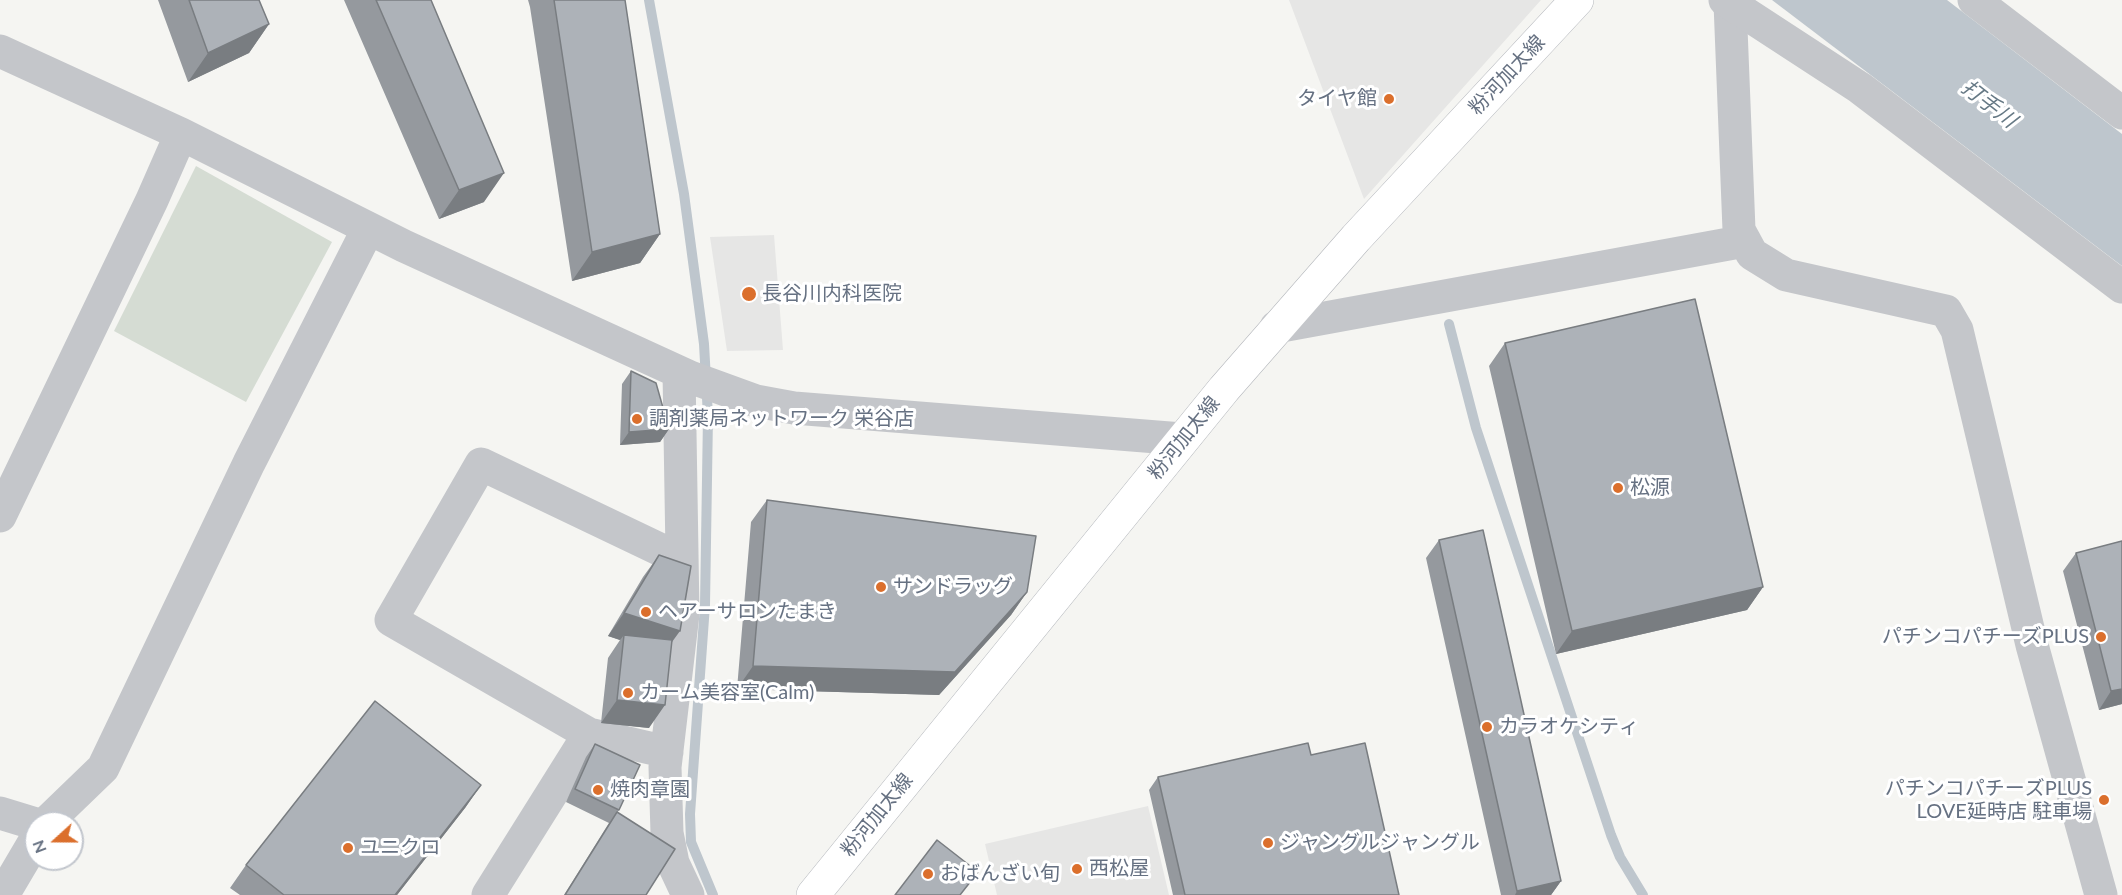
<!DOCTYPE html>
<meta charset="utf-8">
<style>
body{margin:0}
#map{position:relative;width:2122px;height:895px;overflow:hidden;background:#f5f5f2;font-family:Lato,sans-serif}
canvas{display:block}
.north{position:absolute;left:24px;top:811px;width:60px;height:60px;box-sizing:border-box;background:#fff;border:2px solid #c2c6cd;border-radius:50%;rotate:249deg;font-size:16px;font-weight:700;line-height:24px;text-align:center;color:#667182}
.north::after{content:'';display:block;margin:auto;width:21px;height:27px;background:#db6f2c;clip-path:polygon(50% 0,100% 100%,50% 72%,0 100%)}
</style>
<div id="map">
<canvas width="2122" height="895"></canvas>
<div class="north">N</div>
</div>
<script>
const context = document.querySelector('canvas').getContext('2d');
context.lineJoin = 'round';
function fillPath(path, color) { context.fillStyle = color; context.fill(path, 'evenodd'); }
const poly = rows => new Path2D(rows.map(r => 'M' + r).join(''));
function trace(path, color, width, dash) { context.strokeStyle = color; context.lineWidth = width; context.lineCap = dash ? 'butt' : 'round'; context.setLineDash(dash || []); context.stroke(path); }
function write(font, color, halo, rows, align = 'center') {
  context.font = font + ' Lato,"Noto Sans JP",sans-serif'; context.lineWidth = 6; context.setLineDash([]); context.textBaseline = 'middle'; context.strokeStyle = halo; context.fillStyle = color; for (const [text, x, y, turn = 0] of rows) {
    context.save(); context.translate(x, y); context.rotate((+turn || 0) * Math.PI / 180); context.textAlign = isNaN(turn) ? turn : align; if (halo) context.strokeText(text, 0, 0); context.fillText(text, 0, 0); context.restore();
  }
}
const built = poly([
 [1289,0,1541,0,1364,199],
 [774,235,783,350,727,351,710,237],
 [1148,806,1169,895,997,895,985,844]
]);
const green = poly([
 [196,166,332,242,246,402,114,331]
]);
const water = poly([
 [1772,0,1947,0,2122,134,2122,266]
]);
const stream = poly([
 [649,0,684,194,704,344,708,416,705,605,690,814,691,842,713,895],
 [1449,324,1476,428,1611,835,1620,857,1643,895]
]);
const minor = poly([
 [1974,0,2122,113],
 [1730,3,1739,230,1752,254,1786,275,1946,311,1957,330,2032,645,2101,895],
 [0,51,181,134,404,246,690,377,756,401,794,408,1182,439],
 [1276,327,1745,241],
 [679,372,683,614,665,767,667,833,673,863,688,895],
 [0,516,152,200,181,134],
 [667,752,589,734,391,620,481,464,682,560],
 [0,813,36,824],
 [46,823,103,768,249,463,368,229],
 [3,895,36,839],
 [488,895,589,734]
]);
const tertiary = poly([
 [1725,0,1860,88,2122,287]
]);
const primary = poly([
 [813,895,1224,389,1356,238,1577,0]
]);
const wall = poly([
 [158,0,259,0,269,24,249,53,188,82],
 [344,0,431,0,484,202,439,219],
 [528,0,625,0,660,234,640,263,572,281,530,7],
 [1505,343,1763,587,1747,610,1556,654,1489,366],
 [631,371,669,429,660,442,620,445,622,384],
 [767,500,1027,592,1011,615,939,695,737,689,751,522],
 [1439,540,1561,881,1551,895,1501,895,1426,558],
 [2122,541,2122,704,2099,710,2063,571,2076,553],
 [659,555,671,644,649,728,601,723,608,658,620,640,608,636,643,577],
 [595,744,619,810,617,813,646,895,564,895,609,823,566,802,586,757],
 [1311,755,1399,895,1173,895,1149,790,1158,777],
 [481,785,465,808,397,895,240,895,230,888,246,865]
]);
const shadedWall = poly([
 [269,24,249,53,188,82,208,53],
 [504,173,484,202,439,219,459,190],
 [660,234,640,263,572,281,592,252],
 [669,429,660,442,620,445,629,432],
 [1763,587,1747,610,1556,654,1572,631],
 [1027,592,1011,615,939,695,737,689,753,666],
 [624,613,680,631,664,653,624,635,620,640,608,636],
 [2122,689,2122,704,2099,710,2111,691],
 [617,700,665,705,649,728,601,723],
 [481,785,465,808,397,895,395,895],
 [1561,881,1551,895,1515,895,1517,891]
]);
const building = poly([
 [189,0,259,0,269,24,208,53,189,0],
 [376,0,431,0,504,173,459,190,376,0],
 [554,0,625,0,660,234,592,252,554,0],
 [1695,299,1763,587,1572,631,1505,343,1695,299],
 [631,371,656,383,669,429,629,432,631,371],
 [767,500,1036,536,1027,592,955,672,753,666,767,500],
 [1483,530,1561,881,1517,891,1439,540,1483,530],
 [2122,541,2122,689,2111,691,2076,553,2122,541],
 [659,555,691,566,680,631,624,613,659,555],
 [624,635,672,640,665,705,617,700,624,635],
 [375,701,481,785,395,895,284,895,246,865,375,701],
 [1308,743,1311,755,1365,743,1399,895,1185,895,1158,777,1308,743],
 [595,744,640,765,619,810,575,789,595,744],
 [617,812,675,849,646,895,565,895,617,812],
 [937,840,978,872,960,895,895,895,937,840]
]);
const markers = [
 [1389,99,6,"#db6f2c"],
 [749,294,8,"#db6f2c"],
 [637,419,6,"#db6f2c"],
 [1618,488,6,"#db6f2c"],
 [881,587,6,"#db6f2c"],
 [646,612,6,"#db6f2c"],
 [2101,637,6,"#db6f2c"],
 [628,693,6,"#db6f2c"],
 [1487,727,6,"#db6f2c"],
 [598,790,6,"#db6f2c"],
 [2104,800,6,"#db6f2c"],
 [1268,843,6,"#db6f2c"],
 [348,848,6,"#db6f2c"],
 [1077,869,6,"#db6f2c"],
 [928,874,6,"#db6f2c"]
];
const streetNames = [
 ["粉河加太線",1507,75,-47],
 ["粉河加太線",1184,438,-51],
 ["粉河加太線",877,815,-51]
];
const poiNames = [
 ["タイヤ館",1377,99,"right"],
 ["長谷川内科医院",762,294],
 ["調剤薬局ネットワーク 栄谷店",649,419],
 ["松源",1630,488],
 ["サンドラッグ",893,587],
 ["ヘアーサロンたまき",658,612],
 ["パチンコパチーズPLUS",2089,637,"right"],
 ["カーム美容室(Calm)",640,693],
 ["カラオケシティ",1499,727],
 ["パチンコパチーズPLUS",2092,789,"right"],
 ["LOVE延時店 駐車場",2092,812,"right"],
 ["焼肉章園",610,790],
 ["ジャングルジャングル",1280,843],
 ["ユニクロ",360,848],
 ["西松屋",1089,869],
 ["おばんざい旬",940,874]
];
const waterNames = [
 ["打手川",1989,104,38]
];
fillPath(built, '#e6e6e5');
fillPath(green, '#d5dcd3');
fillPath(water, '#bec6cd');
trace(stream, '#bec6cd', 10);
trace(primary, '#b4b7bc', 34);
trace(minor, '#c4c6ca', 33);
trace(tertiary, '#c4c6ca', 33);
trace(primary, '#fff', 33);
fillPath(wall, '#95999e');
fillPath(shadedWall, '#797d81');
fillPath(building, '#adb2b8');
trace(building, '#797d81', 1.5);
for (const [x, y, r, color] of markers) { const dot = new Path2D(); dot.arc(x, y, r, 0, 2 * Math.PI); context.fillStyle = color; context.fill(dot); trace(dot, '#fff', 2); }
write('20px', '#667182', '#fff', streetNames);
write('20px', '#667182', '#fff', poiNames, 'left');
write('italic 21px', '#667985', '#fff', waterNames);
</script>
